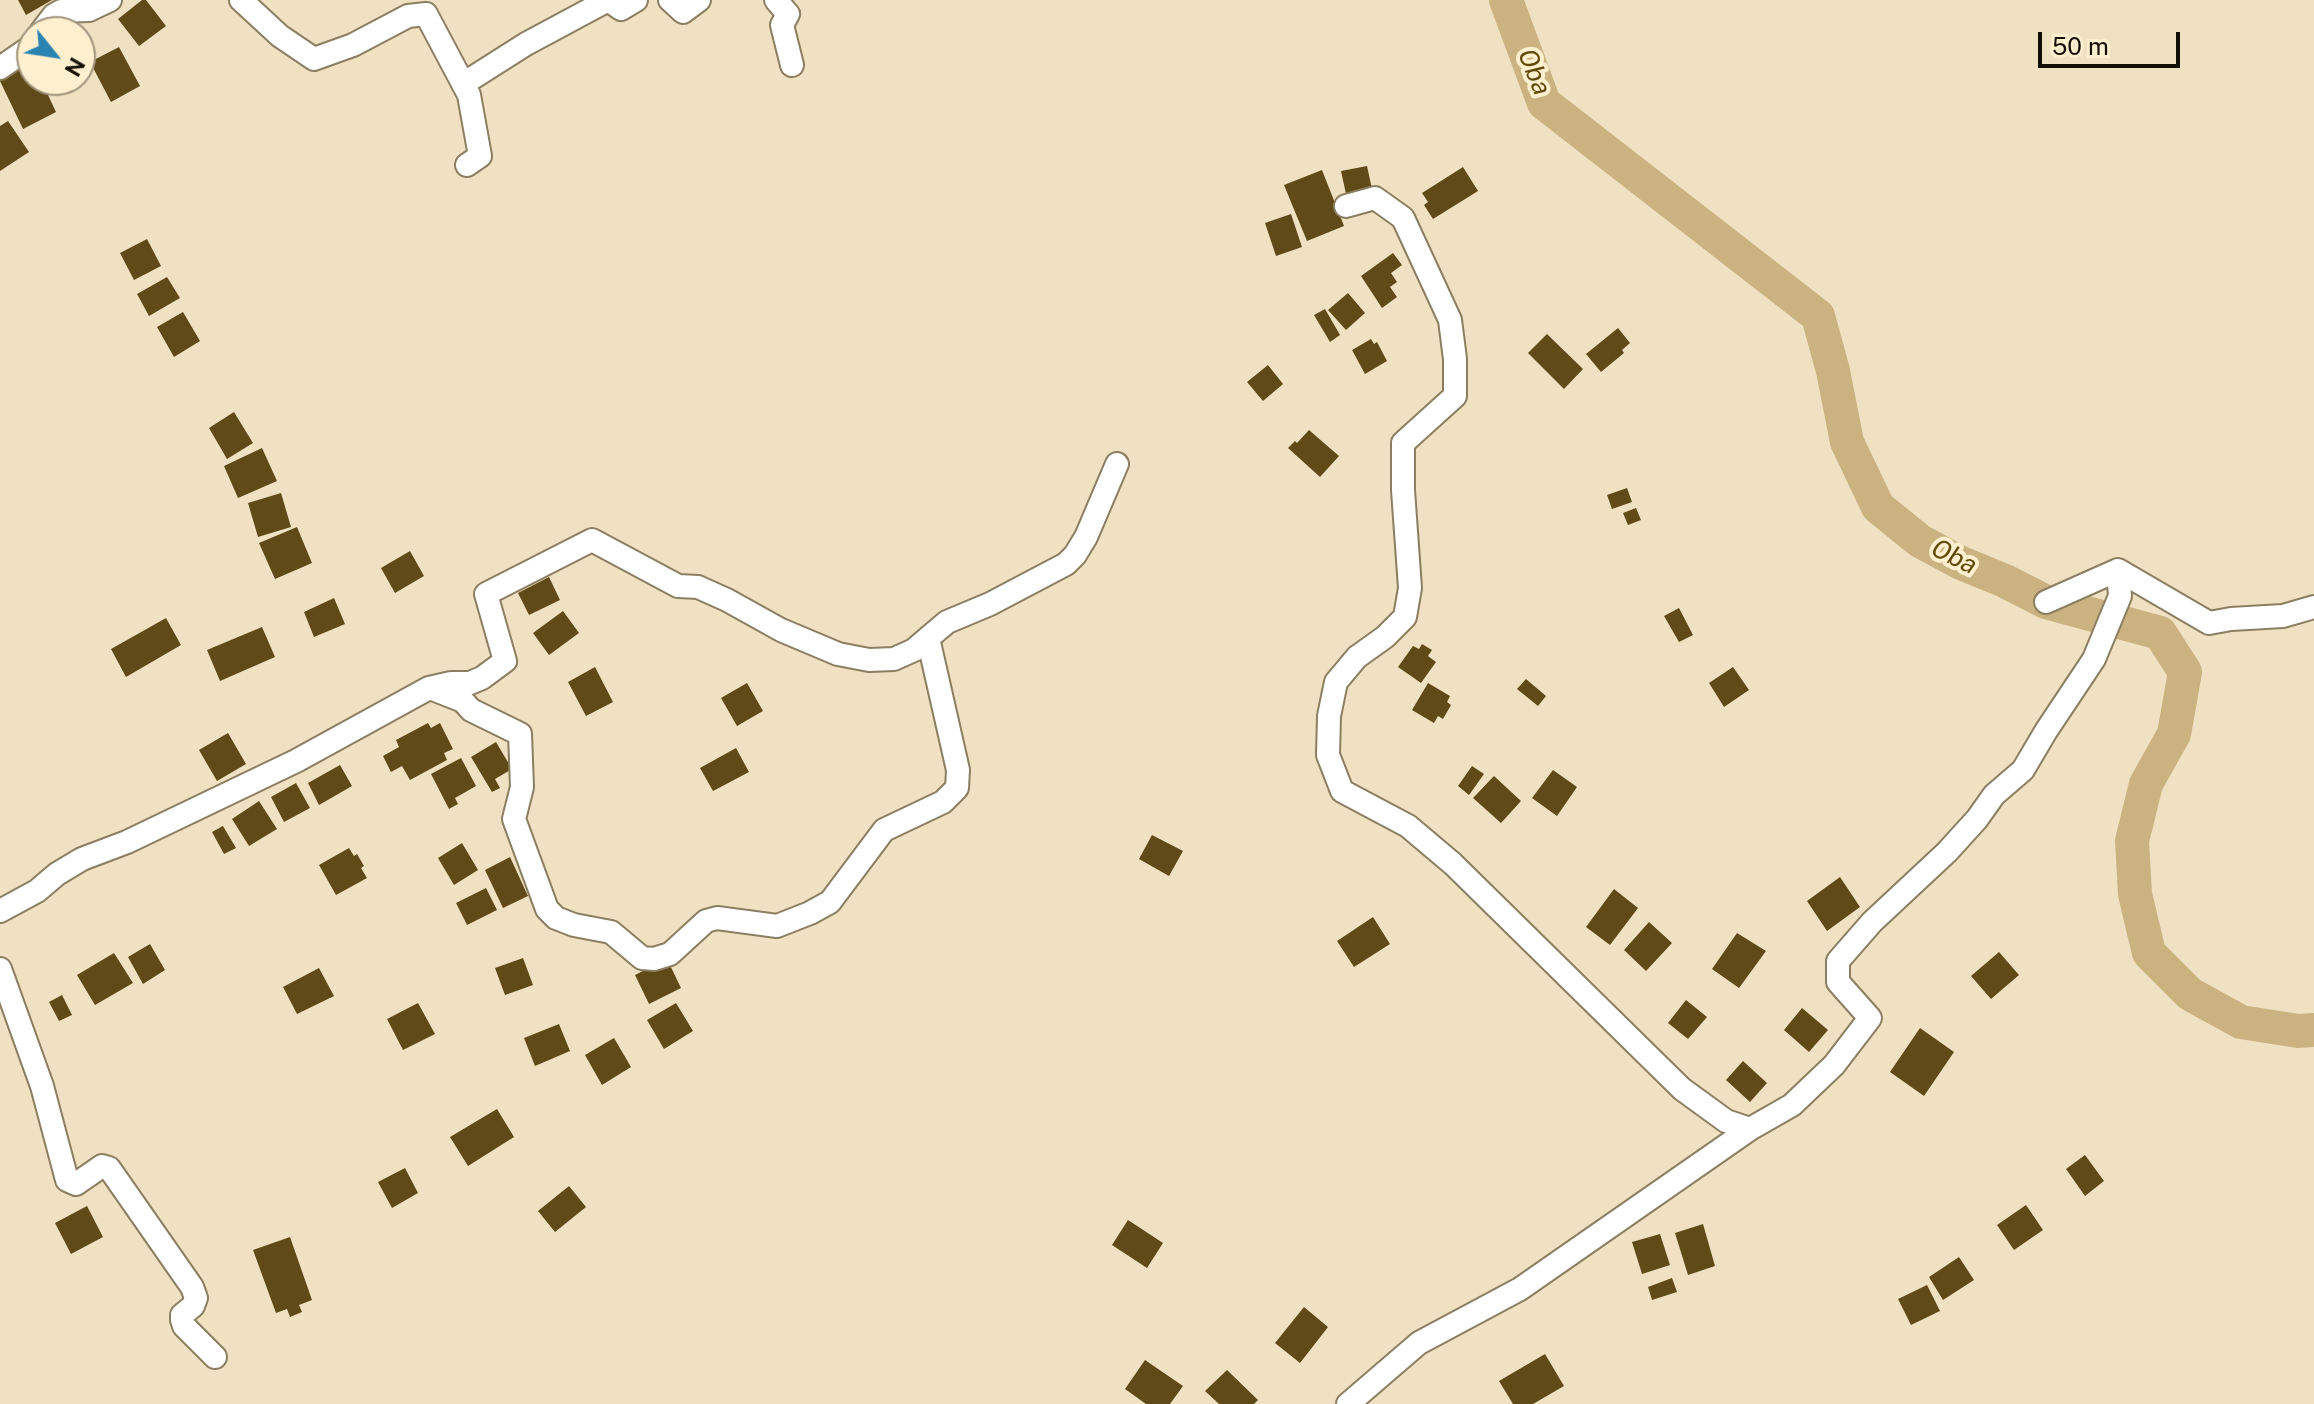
<!DOCTYPE html>
<style>
body{margin:0}
#map{position:relative;width:2314px;height:1404px;overflow:hidden;background:#f0e1c2;font-family:"Public Sans",sans-serif}
canvas{display:block}
.north{position:absolute;left:16px;top:16px;width:80px;height:80px;box-sizing:border-box;background:#feefcf;border:2px solid #a0957e;border-radius:50%;rotate:120deg;font-size:22px;font-weight:700;line-height:32px;text-align:center;color:#140f05}
.north::after{content:'';display:block;margin:auto;width:28px;height:36px;background:#2a84b2;clip-path:polygon(50% 0,100% 100%,50% 72%,0 100%)}
.scale{position:absolute;left:2038px;top:32px;width:142px;height:36px;box-sizing:border-box;border:4px solid #140f05;border-top:0;padding-left:10px;font-size:24px;line-height:28px;white-space:nowrap;color:#140f05;-webkit-text-stroke:6px #feefcf;paint-order:stroke}
</style>
<div id="map">
<canvas width="2314" height="1404"></canvas>
<div class="north">N</div>
<div class="scale">50 m</div>
</div>
<script>
const context = document.querySelector('canvas').getContext('2d');
context.lineJoin = 'round';
const poly = rows => new Path2D(rows.map(r => 'M' + r).join(''));
function trace(path, color, width, dash) { context.strokeStyle = color; context.lineWidth = width; context.lineCap = dash ? 'butt' : 'round'; context.setLineDash(dash || []); context.stroke(path); }
function fillPath(path, color) { context.fillStyle = color; context.fill(path, 'evenodd'); }
function write(font, color, halo, rows, align = 'center') {
  context.font = font + ' "Public Sans",sans-serif'; context.lineWidth = 8; context.setLineDash([]); context.textBaseline = 'middle'; context.strokeStyle = halo; context.fillStyle = color; for (const [text, x, y, turn = 0] of rows) {
    context.save(); context.translate(x, y); context.rotate((+turn || 0) * Math.PI / 180); context.textAlign = isNaN(turn) ? turn : align; if (halo) context.strokeText(text, 0, 0); context.fillText(text, 0, 0); context.restore();
  }
}
const river = poly([
 [1506,0,1544,103,1818,316,1833,371,1847,442,1878,507,1920,541,1961,563,2005,581,2046,602,2160,633,2185,672,2174,734,2146,784,2132,841,2135,894,2149,953,2190,994,2241,1022,2298,1031,2314,1030]
]);
const building = poly([
 [18,0,52,0,26,15],
 [142,0,146,0,166,26,139,46,118,19],
 [119,47,140,86,111,102,90,62],
 [31,58,32,80,41,80,56,112,23,129,0,81,0,73],
 [8,121,29,152,0,171,0,126],
 [1367,166,1372,189,1346,194,1341,171],
 [1463,167,1478,191,1433,219,1424,205,1428,202,1422,193],
 [1322,170,1344,226,1307,241,1284,185],
 [1291,214,1302,247,1276,256,1265,223],
 [147,239,161,266,134,280,120,253],
 [1393,253,1402,265,1391,273,1397,282,1390,287,1397,297,1382,308,1361,276],
 [167,277,180,298,149,316,137,294],
 [1348,293,1365,313,1346,330,1328,310],
 [1325,309,1340,335,1330,342,1314,315],
 [183,312,200,341,174,357,157,327],
 [1618,328,1630,343,1622,350,1624,353,1601,372,1586,354],
 [1547,334,1583,369,1564,389,1528,353],
 [1371,339,1374,344,1377,342,1387,361,1365,374,1352,350],
 [1268,365,1283,384,1263,401,1247,382],
 [234,412,253,443,227,459,209,428],
 [1309,430,1339,456,1320,477,1288,448,1295,441,1297,443],
 [262,448,277,481,238,498,224,466],
 [1627,488,1632,502,1612,509,1607,495],
 [281,493,291,527,258,537,248,503],
 [1636,508,1641,520,1628,525,1623,513],
 [297,527,312,563,275,579,259,543],
 [410,551,424,576,395,593,381,568],
 [549,577,560,600,529,615,518,593],
 [334,598,345,624,314,637,304,612],
 [1679,608,1693,635,1679,642,1664,616],
 [563,611,579,633,549,655,533,633],
 [166,618,181,645,126,677,111,649],
 [262,627,275,657,220,681,207,650],
 [1422,644,1432,650,1428,656,1436,662,1421,683,1398,667,1413,646,1419,649],
 [595,667,613,702,586,716,568,682],
 [1733,667,1749,690,1724,707,1709,683],
 [1526,679,1546,696,1538,706,1517,689],
 [747,683,763,711,737,726,721,698],
 [1428,683,1450,696,1447,702,1451,705,1443,719,1438,716,1434,723,1412,710],
 [428,723,431,728,440,723,453,749,444,753,447,760,410,780,402,766,391,772,383,756,399,747,396,740],
 [228,733,246,764,217,781,199,750],
 [496,742,512,769,495,779,500,788,492,792,471,757],
 [736,748,749,772,713,791,700,768],
 [461,758,476,786,455,798,458,804,449,809,431,774],
 [340,765,352,786,319,805,308,783],
 [1472,766,1484,774,1469,795,1458,786],
 [1553,770,1577,787,1557,816,1532,798],
 [1494,776,1521,801,1501,823,1473,798],
 [296,783,310,808,284,822,271,797],
 [259,801,277,829,249,846,232,819],
 [223,826,236,848,224,854,212,832],
 [1152,835,1183,851,1169,876,1139,859],
 [462,843,478,870,454,885,438,858],
 [349,848,354,856,357,854,364,866,361,868,367,878,336,895,319,865],
 [510,857,528,896,503,908,485,870],
 [1840,877,1860,907,1827,931,1807,901],
 [486,888,497,910,467,925,456,903],
 [1614,889,1638,908,1610,945,1586,927],
 [1373,917,1390,944,1354,967,1337,941],
 [1649,922,1672,943,1646,971,1624,950],
 [1737,933,1766,951,1739,988,1712,969],
 [150,944,165,970,143,984,128,957],
 [1999,952,2019,975,1991,999,1971,976],
 [114,953,133,983,95,1005,77,975],
 [523,958,533,985,505,995,495,968],
 [667,959,681,988,649,1004,635,975],
 [319,968,334,996,297,1014,283,987],
 [62,995,72,1015,59,1021,49,1002],
 [1686,1000,1707,1017,1688,1039,1668,1023],
 [418,1003,435,1034,403,1050,387,1019],
 [676,1003,693,1031,664,1049,647,1020],
 [1802,1008,1828,1030,1809,1052,1784,1030],
 [559,1024,570,1051,535,1066,524,1038],
 [1920,1028,1954,1052,1924,1096,1890,1072],
 [614,1038,631,1067,602,1085,585,1055],
 [1743,1061,1767,1083,1750,1102,1726,1080],
 [497,1109,514,1137,468,1166,450,1137],
 [2085,1155,2104,1181,2085,1196,2066,1169],
 [405,1168,418,1193,392,1208,378,1182],
 [569,1186,586,1207,555,1232,538,1211],
 [2026,1205,2043,1230,2014,1250,1997,1225],
 [87,1206,103,1237,71,1254,55,1223],
 [1128,1220,1163,1243,1147,1268,1112,1245],
 [1703,1224,1715,1266,1688,1275,1675,1233],
 [1660,1234,1670,1265,1642,1274,1632,1242],
 [290,1237,312,1300,299,1305,302,1312,290,1317,287,1309,276,1313,253,1250],
 [1959,1257,1974,1280,1943,1300,1929,1277],
 [1672,1278,1677,1292,1652,1300,1648,1287],
 [1927,1285,1940,1311,1911,1325,1898,1299],
 [1304,1307,1328,1327,1300,1363,1275,1343],
 [1545,1354,1564,1386,1533,1404,1513,1404,1499,1381],
 [1145,1360,1183,1386,1170,1404,1146,1404,1125,1389],
 [1227,1370,1258,1400,1254,1404,1219,1404,1205,1391]
]);
const street = poly([
 [241,0,280,36,314,59,353,45,408,16,426,14,469,95,480,156,467,165],
 [608,0,621,9,636,0],
 [670,0,683,12,699,0],
 [776,0,788,14,782,25,792,65],
 [41,32,54,15,61,11,89,10,110,0],
 [0,68,32,46],
 [463,84,526,44,608,0],
 [1346,206,1375,198,1403,218,1450,320,1455,359,1455,396,1403,443,1403,490,1410,588,1405,617,1385,637,1357,657,1336,682,1329,716,1328,755,1342,791,1408,826,1453,864,1682,1089,1726,1121,1750,1129,1792,1105,1834,1065,1870,1018,1838,982,1838,961,1872,922,1947,852,1977,819,1994,795,2023,770,2046,731,2094,659,2120,596,2118,570],
 [2046,602,2118,570,2209,623,2231,619,2283,616,2314,607],
 [430,688,463,701,471,710,520,734,522,787,514,819,547,909,556,918,574,925,611,932,642,958,654,959,670,954,706,921,717,918,777,926,810,913,830,902,884,830,943,802,957,788,958,770,928,638],
 [0,911,37,891,57,874,82,859,127,842,296,761,429,688,451,683,470,683,482,678,505,661,486,594,592,540,678,586,698,587,727,600,781,630,838,654,869,660,894,659,914,650,947,622,990,604,1066,564,1075,555,1086,537,1117,464],
 [0,969,42,1086,67,1180,76,1184,102,1166,109,1168,192,1287,196,1298,193,1306,182,1315,182,1320,184,1326,215,1357],
 [1348,1404,1419,1343,1520,1289,1750,1129]
]);
const waterNames = [
 ["Oba",1534,72,68],
 ["Oba",1954,557,26]
];
trace(river, '#cab380', 34);
fillPath(building, '#5f4a18');
trace(street, '#8b7e61', 26);
trace(street, '#fff', 22);
write('italic 26px', '#604908', '#feefcf', waterNames);
</script>
